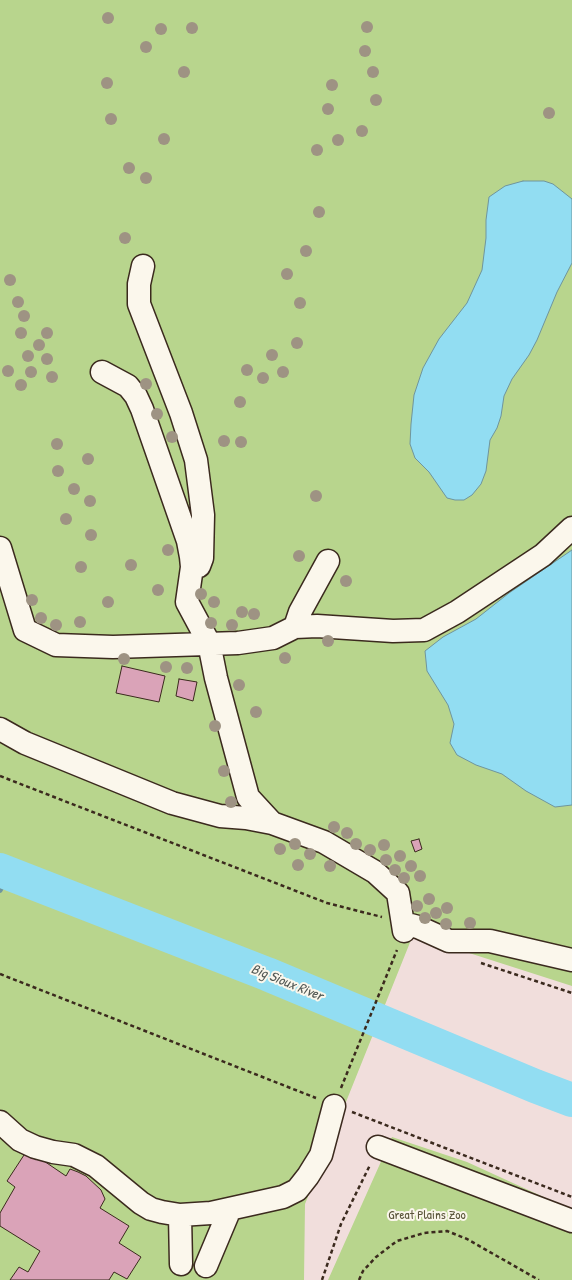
<!DOCTYPE html>
<style>
body{margin:0}
canvas{display:block;background:#f1dedc}
</style>
<canvas width="572" height="1280"></canvas>
<script>
const context = document.querySelector('canvas').getContext('2d');
context.lineJoin = 'round';
function fillPath(path, color) { context.fillStyle = color; context.fill(path, 'evenodd'); }
const poly = rows => new Path2D(rows.map(r => 'M' + r).join(''));
function trace(path, color, width, dash) { context.strokeStyle = color; context.lineWidth = width; context.lineCap = dash ? 'butt' : 'round'; context.setLineDash(dash || []); context.stroke(path); }
function write(font, color, halo, rows, align = 'center') {
  context.font = font + ' "Patrick Hand",sans-serif'; context.lineWidth = 4; context.setLineDash([]); context.textBaseline = 'middle'; context.strokeStyle = halo; context.fillStyle = color; for (const [text, x, y, turn = 0] of rows) {
    context.save(); context.translate(x, y); context.rotate((+turn || 0) * Math.PI / 180); context.textAlign = isNaN(turn) ? turn : align; if (halo) context.strokeText(text, 0, 0); context.fillText(text, 0, 0); context.restore();
  }
}
const green = poly([
 [0,0,572,0,572,986,413,935,305,1204,304,1280,0,1280],
 [392,1137,467,1162,572,1210,572,1280,328,1280]
]);
const water = poly([
 [523,181,544,181,553,184,572,199,572,263,557,292,537,340,529,355,512,379,504,396,501,416,497,428,490,440,486,471,481,484,472,495,464,500,455,500,447,498,429,472,415,458,410,444,411,424,414,395,423,368,439,339,467,303,482,270,486,238,486,220,489,197,505,186,523,181],
 [572,550,572,805,555,807,526,791,502,774,476,765,457,755,450,743,454,724,448,705,427,671,425,651,443,637,476,619,509,593,572,550]
]);
const stream = poly([
 [0,890,9,873]
]);
const river = poly([
 [0,870,267,974,535,1086,572,1100]
]);
const building = poly([
 [122,666,165,676,159,702,116,693,122,666],
 [179,679,197,682,193,701,176,696,179,679],
 [419,839,422,849,415,852,411,841,419,839],
 [26,1152,36,1160,38,1157,66,1176,70,1169,78,1172,86,1176,101,1190,105,1199,100,1208,129,1226,119,1243,141,1257,127,1279,114,1272,109,1280,10,1280,19,1267,28,1272,40,1251,0,1226,0,1213,15,1187,7,1181,26,1152]
]);
const path = poly([
 [0,776,327,903,382,917],
 [481,963,572,993],
 [0,974,316,1098],
 [341,1088,397,950],
 [352,1112,572,1197],
 [322,1280,341,1224,370,1165],
 [359,1280,363,1271,376,1257,397,1241,424,1233,447,1231,467,1239,539,1280]
]);
const minor = poly([
 [143,266,139,284,139,304,181,413,196,460,203,515,202,558,199,566],
 [102,372,128,386,136,396,142,409,188,541,191,557,192,567,187,602,209,643,216,678,248,797,272,823,324,842,375,872,398,893,404,931],
 [0,548,25,630,56,645,113,647,238,643,273,638,295,627,317,626,393,631,424,630,457,612,543,555,572,528],
 [295,627,300,612,328,561],
 [0,729,25,743,172,803,220,816,246,818,272,823],
 [403,923,418,927,449,941,490,941,572,960],
 [0,1122,20,1140,35,1147,53,1152,74,1155,96,1166,141,1203,151,1209,162,1212,180,1215,211,1213,283,1197,297,1190,308,1176,321,1155,334,1106],
 [378,1147,572,1221],
 [180,1215,181,1264],
 [206,1266,230,1209]
]);
const trees = [
 [108,18],
 [367,27],
 [192,28],
 [161,29],
 [146,47],
 [365,51],
 [184,72],
 [373,72],
 [107,83],
 [332,85],
 [376,100],
 [328,109],
 [549,113],
 [111,119],
 [362,131],
 [164,139],
 [338,140],
 [317,150],
 [129,168],
 [146,178],
 [319,212],
 [125,238],
 [306,251],
 [287,274],
 [10,280],
 [18,302],
 [300,303],
 [24,316],
 [21,333],
 [47,333],
 [297,343],
 [39,345],
 [272,355],
 [28,356],
 [47,359],
 [247,370],
 [8,371],
 [31,372],
 [283,372],
 [52,377],
 [263,378],
 [146,384],
 [21,385],
 [240,402],
 [157,414],
 [172,437],
 [224,441],
 [241,442],
 [57,444],
 [88,459],
 [58,471],
 [74,489],
 [316,496],
 [90,501],
 [66,519],
 [91,535],
 [168,550],
 [299,556],
 [131,565],
 [81,567],
 [346,581],
 [158,590],
 [201,594],
 [32,600],
 [108,602],
 [214,602],
 [242,612],
 [254,614],
 [41,618],
 [80,622],
 [211,623],
 [56,625],
 [232,625],
 [328,641],
 [285,658],
 [124,659],
 [166,667],
 [187,668],
 [239,685],
 [256,712],
 [215,726],
 [224,771],
 [231,802],
 [334,827],
 [347,833],
 [295,844],
 [356,844],
 [384,845],
 [280,849],
 [370,850],
 [310,854],
 [400,856],
 [386,860],
 [298,865],
 [330,866],
 [411,866],
 [395,870],
 [420,876],
 [404,878],
 [429,899],
 [417,906],
 [447,908],
 [436,913],
 [425,918],
 [470,923],
 [446,924]
];
const parkNames = [
 ["Great Plains Zoo",427,1216]
];
const waterNames = [
 ["Big Sioux River",287,983,22]
];
fillPath(green, '#b8d58d');
fillPath(water, '#92ddf2');
trace(water, '#6f959d', 1);
trace(stream, '#6f959d', 5.5);
trace(river, '#92ddf2', 34);
fillPath(building, '#daa3b8');
trace(building, '#3b2a1e', 1);
trace(minor, '#3b2a1e', 25);
trace(path, '#3b2a1e', 2.5, [4, 3]);
trace(minor, '#fbf7ec', 22);
context.fillStyle = '#9e9383';
for (const [x, y] of trees) { context.beginPath(); context.arc(x, y, 6, 0, 2 * Math.PI); context.fill(); }
write('13px', '#5a553a', '#fbf7ec', parkNames);
write('italic 14px', '#515753', '#fbf7ec', waterNames);
</script>
